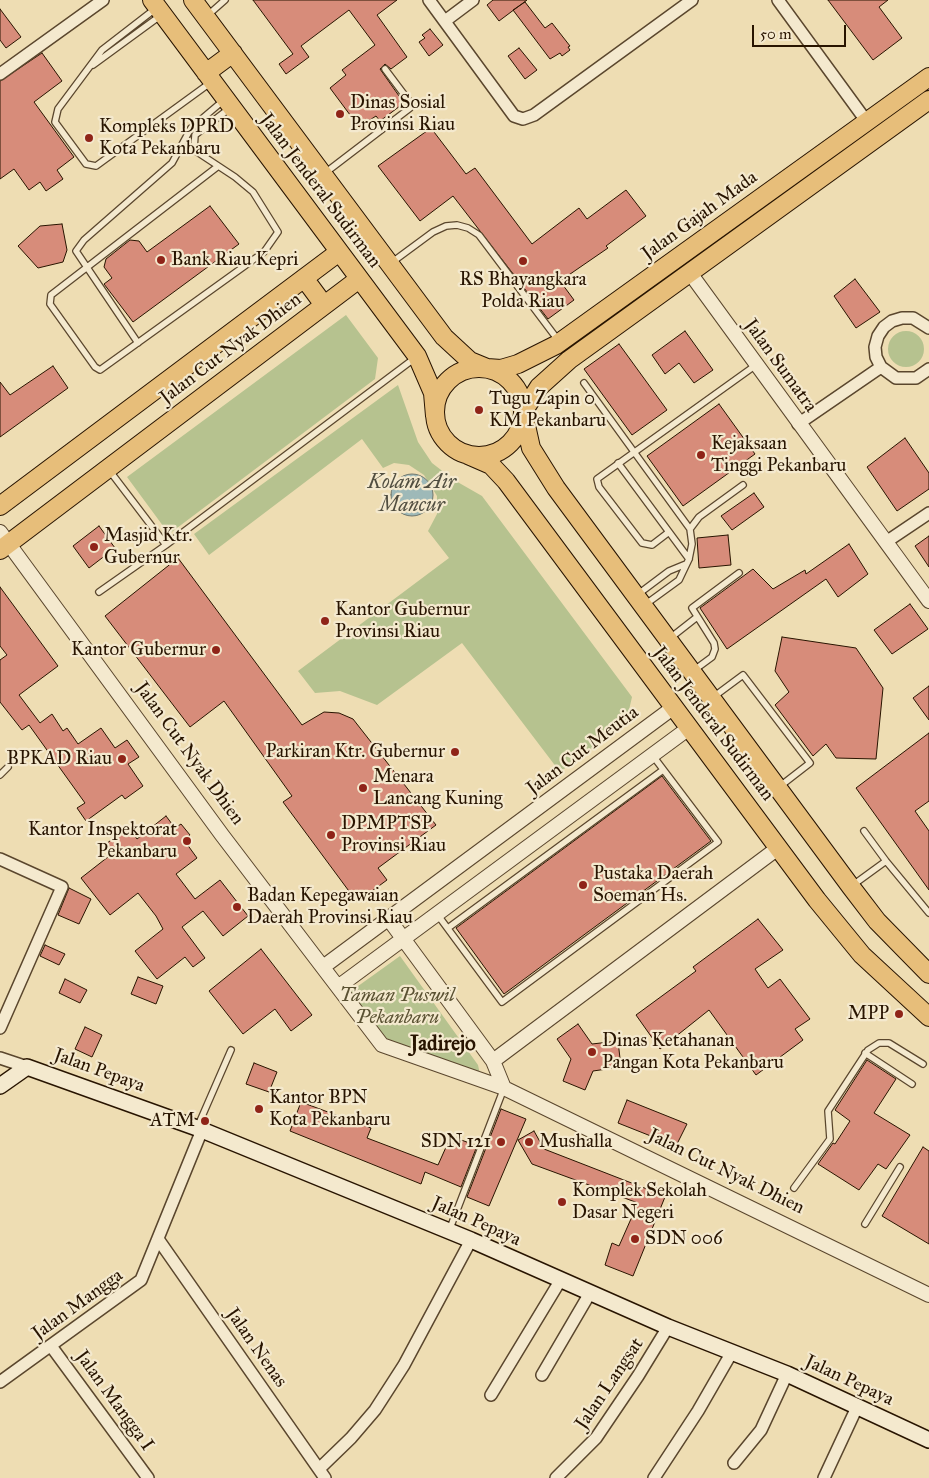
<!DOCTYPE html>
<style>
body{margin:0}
#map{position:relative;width:929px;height:1478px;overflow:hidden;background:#eeddb3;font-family:"IM FELL Great Primer",serif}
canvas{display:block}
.scale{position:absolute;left:752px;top:25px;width:94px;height:22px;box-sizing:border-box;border:2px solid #281400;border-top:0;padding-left:6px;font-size:15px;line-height:18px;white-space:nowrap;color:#281400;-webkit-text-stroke:4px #f4e9ce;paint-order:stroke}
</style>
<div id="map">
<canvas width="929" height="1478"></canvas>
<div class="scale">50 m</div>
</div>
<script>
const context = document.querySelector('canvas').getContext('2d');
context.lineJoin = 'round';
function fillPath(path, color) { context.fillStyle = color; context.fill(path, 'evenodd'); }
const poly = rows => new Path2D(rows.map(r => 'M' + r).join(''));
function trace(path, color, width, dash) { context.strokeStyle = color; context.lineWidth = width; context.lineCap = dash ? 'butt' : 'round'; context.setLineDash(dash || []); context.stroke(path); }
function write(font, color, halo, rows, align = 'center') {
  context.font = font + ' "IM FELL Great Primer",serif'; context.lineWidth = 4.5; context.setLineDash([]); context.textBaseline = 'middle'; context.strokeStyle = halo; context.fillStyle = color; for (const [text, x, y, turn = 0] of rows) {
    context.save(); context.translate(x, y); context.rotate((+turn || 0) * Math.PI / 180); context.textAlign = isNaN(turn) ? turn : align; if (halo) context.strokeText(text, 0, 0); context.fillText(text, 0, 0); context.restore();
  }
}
const green = poly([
 [346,315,378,358,375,379,169,534,127,477],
 '888 349a18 18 0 1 1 36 0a18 18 0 1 1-36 0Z',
 [398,385,418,442,432,463,454,480,482,496,632,697,626,723,560,772,462,643,377,705,340,691,315,693,298,671,449,558,428,531,437,514,437,496,424,475,409,465,394,463,383,468,362,439,209,555,194,534],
 [400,956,478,1065,481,1079,384,1043,347,994]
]);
const water = poly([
 '391 495a21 21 0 1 1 42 0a21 21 0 1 1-42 0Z'
]);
const building = poly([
 [253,0,397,0,377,15,407,57,391,69,385,64,380,69,404,103,380,121,376,116,359,127,330,88,346,75,342,70,375,45,349,10,301,46,309,57,286,74,279,64,293,54,253,0],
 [493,0,527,0,499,21,487,5,493,0],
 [828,0,888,0,879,7,902,38,873,60,828,0],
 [525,2,545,28,552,23,570,46,568,47,570,50,562,56,560,53,550,59,513,10,525,2],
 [0,9,21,37,6,48,0,40,0,9],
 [430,29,443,45,429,56,419,42,425,38,422,35,430,29],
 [519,48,537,70,525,79,508,56,519,48],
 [42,53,62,81,34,102,74,157,57,170,63,179,46,191,40,182,29,190,14,169,0,179,0,81,42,53],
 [431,128,466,174,475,168,532,244,579,208,587,219,626,190,646,216,606,246,608,248,560,281,574,300,548,319,453,196,420,221,378,166,431,128],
 [210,206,239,244,133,322,104,284,112,278,104,267,106,259,130,240,139,241,147,252,210,206],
 [62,224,67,250,63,262,38,268,18,246,40,226,62,224],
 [855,279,880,312,856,328,834,296,855,279],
 [685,331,713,370,694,383,679,363,665,374,652,355,685,331],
 [619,344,667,410,632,435,584,369,619,344],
 [53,366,68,388,0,437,0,382,10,395,53,366],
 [719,404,755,454,683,506,647,456,719,404],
 [905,438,929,473,929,489,897,511,867,467,905,438],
 [754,493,764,507,732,530,721,516,754,493],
 [99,526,115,548,89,568,73,546,99,526],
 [728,535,731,565,699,568,697,538,728,535],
 [929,536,929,567,915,546,929,536],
 [849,544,868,574,838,597,826,579,727,649,700,608,753,569,773,589,805,570,806,574,849,544],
 [178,558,302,725,324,712,339,713,353,719,436,825,378,868,387,880,357,902,283,802,292,796,224,701,190,727,105,616,178,558],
 [0,587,58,666,19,695,40,723,52,714,63,731,67,728,78,744,101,728,115,748,127,740,139,757,128,764,143,786,125,799,122,795,86,821,77,808,85,803,29,725,22,730,0,702,0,660,7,655,0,646,0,587],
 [910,604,928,629,892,654,874,630,910,604],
 [782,637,856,648,883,688,876,759,836,758,826,744,813,756,775,705,789,692,775,671,782,637],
 [929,686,929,720,913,698,929,686],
 [929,733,929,801,915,811,929,831,929,890,856,788,929,733],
 [662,776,711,841,504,994,456,928,662,776],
 [166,816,175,828,181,824,190,835,184,840,197,858,176,874,195,899,220,880,248,916,223,936,203,911,182,927,205,958,193,967,185,957,157,979,135,951,163,929,156,916,138,893,110,915,81,878,113,853,106,844,128,827,137,839,166,816],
 [69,888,91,899,79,924,58,915,69,888],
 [758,919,783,950,755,969,768,988,780,979,810,1019,795,1029,803,1040,756,1075,709,1010,660,1049,636,1015,696,971,693,967,758,919],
 [45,945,65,954,59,965,40,956,45,945],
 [261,949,312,1015,291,1031,275,1009,243,1034,209,991,261,949],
 [138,977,163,986,156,1004,131,994,138,977],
 [65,979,87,990,80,1003,59,993,65,979],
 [578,1024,592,1044,618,1041,621,1067,593,1071,585,1090,563,1081,571,1059,557,1039,578,1024],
 [85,1027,102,1035,92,1057,75,1049,85,1027],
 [867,1060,896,1079,874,1113,910,1135,886,1169,878,1164,859,1190,818,1164,833,1143,835,1144,850,1121,835,1110,867,1060],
 [254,1063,277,1072,269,1092,246,1084,254,1063],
 [627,1100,687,1124,676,1146,618,1123,627,1100],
 [301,1102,371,1128,367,1138,438,1165,451,1136,477,1146,461,1187,425,1172,421,1184,290,1131,301,1102],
 [501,1109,526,1119,489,1206,467,1197,501,1109],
 [534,1131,544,1149,647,1189,649,1184,667,1192,633,1276,605,1265,612,1243,619,1246,638,1203,532,1164,518,1140,534,1131],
 [923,1147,929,1151,929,1244,882,1216,923,1147]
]);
const service = poly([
 [155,9,102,50,58,109,55,122,86,164,96,166,210,83],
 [208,15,225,0],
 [93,65,160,16],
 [217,167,51,295,50,304,95,367,100,370,264,252,278,232,253,192,235,177,194,150,195,135,230,108],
 [325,173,410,108,409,101,385,69],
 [391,263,433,232,446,226,457,225,468,228,479,235,558,340],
 [138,343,76,251,84,240,172,163,191,128,224,100],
 [584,383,690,529,692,544,689,559,679,580,646,604],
 [618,463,689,559],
 [109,470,166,545,415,358],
 [690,529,699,517,743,485],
 [669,532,652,545,642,543,599,487,597,479,756,365],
 [99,592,166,545],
 [637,595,669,571,686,564],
 [669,639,697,617],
 [693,671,712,657,715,649,714,643,692,608,739,573],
 [712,698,743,675,810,763,779,787],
 [0,775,8,767],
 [864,831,886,861,929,913],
 [853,885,886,861],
 [437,914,502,1002,718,842,653,756],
 [448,928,663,770],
 [865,1053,912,1084],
 [197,1128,231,1050],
 [794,1188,830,1139,828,1111,868,1050,879,1043,889,1043,923,1064],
 [865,1224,900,1167],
 [449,1231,504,1088]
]);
const minor = poly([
 [429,0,514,116,523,119,534,115,692,0],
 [778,0,867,122],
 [445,21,473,0],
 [0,74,103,0],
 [929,328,913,318,902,318,892,321,884,327,878,336,875,347,876,357,881,367,896,378,916,378,929,369],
 [798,424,881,367],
 [886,542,929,513],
 [0,859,62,887,0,1028],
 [0,1058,27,1067],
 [158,1239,325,1478],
 [51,1346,148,1478],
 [542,1375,590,1293],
 [0,1382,141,1280,202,1130],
 [491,1395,560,1281],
 [734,1463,761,1430,787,1374],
 [319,1469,351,1438,375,1410,404,1365,471,1240],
 [556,1478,596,1438,638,1376,668,1327],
 [654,1478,698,1411,732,1352],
 [824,1478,858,1405]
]);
const tertiary = poly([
 [690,273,929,601],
 [0,532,222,835,382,1045,504,1088,929,1295],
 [388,918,493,1061,504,1088],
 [323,967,674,707],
 [338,987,689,728],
 [493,1061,778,848]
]);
const secondary = poly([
 [0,1086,27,1067,197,1128,471,1240,668,1327,787,1374,929,1440]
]);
const primary = poly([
 [152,0,417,356,433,393,435,416],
 [193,0,444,337,470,361,487,368,501,369,518,364,556,345,929,77],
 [206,73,233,53],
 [304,278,324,305],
 '435 412a44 44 0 1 1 88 0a44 44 0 1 1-88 0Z',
 [523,412,531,448,556,488,851,887,877,921,929,974],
 [523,412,539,387,569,360,929,100],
 [468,455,491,465,506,481,817,900,862,955,929,1017],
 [0,506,339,252],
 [0,550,359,279]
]);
const markers = [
 [340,114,5,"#8f2418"],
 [89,138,5,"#8f2418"],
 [161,260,5,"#8f2418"],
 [523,261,5,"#8f2418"],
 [479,410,5,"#8f2418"],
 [701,455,5,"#8f2418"],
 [94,547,5,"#8f2418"],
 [325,621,5,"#8f2418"],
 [216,650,5,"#8f2418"],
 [455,752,5,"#8f2418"],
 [122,759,5,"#8f2418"],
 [363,788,5,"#8f2418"],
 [331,835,5,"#8f2418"],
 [187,841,5,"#8f2418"],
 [583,885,5,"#8f2418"],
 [237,907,5,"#8f2418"],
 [899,1014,5,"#8f2418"],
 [592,1052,5,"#8f2418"],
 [259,1109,5,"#8f2418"],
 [205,1121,5,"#8f2418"],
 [501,1142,5,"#8f2418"],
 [529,1142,5,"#8f2418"],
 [562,1202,5,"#8f2418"],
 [635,1239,5,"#8f2418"]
];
const poiNames = [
 ["Dinas Sosial",350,103],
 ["Provinsi Riau",350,125],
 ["Kompleks DPRD",99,127],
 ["Kota Pekanbaru",99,149],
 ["Bank Riau Kepri",171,260],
 ["RS Bhayangkara",523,280,"center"],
 ["Polda Riau",523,302,"center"],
 ["Tugu Zapin 0",489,399],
 ["KM Pekanbaru",489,421],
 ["Kejaksaan",711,444],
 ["Tinggi Pekanbaru",711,466],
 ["Masjid Ktr.",104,536],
 ["Gubernur",104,558],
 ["Kantor Gubernur",335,610],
 ["Provinsi Riau",335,632],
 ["Kantor Gubernur",206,650,"right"],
 ["Parkiran Ktr. Gubernur",445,752,"right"],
 ["BPKAD Riau",112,759,"right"],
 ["Menara",373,777],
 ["Lancang Kuning",373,799],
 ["DPMPTSP",341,824],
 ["Provinsi Riau",341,846],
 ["Kantor Inspektorat",177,830,"right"],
 ["Pekanbaru",177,852,"right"],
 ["Pustaka Daerah",593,874],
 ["Soeman Hs.",593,896],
 ["Badan Kepegawaian",247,896],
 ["Daerah Provinsi Riau",247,918],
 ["MPP",889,1014,"right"],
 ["Dinas Ketahanan",602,1041],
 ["Pangan Kota Pekanbaru",602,1063],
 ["Kantor BPN",269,1098],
 ["Kota Pekanbaru",269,1120],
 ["ATM",195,1121,"right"],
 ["SDN 121",491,1142,"right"],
 ["Mushalla",539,1142],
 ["Komplek Sekolah",572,1191],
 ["Dasar Negeri",572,1213],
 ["SDN 006",645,1239]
];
const streetNames = [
 ["Jalan Jenderal Sudirman",320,191,53],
 ["Jalan Gajah Mada",700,216,-36],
 ["Jalan Cut Nyak Dhien",231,349,-37],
 ["Jalan Sumatra",780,366,54],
 ["Jalan Jenderal Sudirman",713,724,53],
 ["Jalan Cut Meutia",583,751,-37],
 ["Jalan Cut Nyak Dhien",189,754,54],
 ["Jalan Pepaya",99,1071,20],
 ["Jalan Cut Nyak Dhien",726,1172,26],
 ["Jalan Pepaya",476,1222,24],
 ["Jalan Mangga",78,1305,-36],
 ["Jalan Nenas",256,1348,55],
 ["Jalan Pepaya",849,1381,25],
 ["Jalan Langsat",610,1384,-56],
 ["Jalan Mangga I",114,1401,54]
];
const parkNames = [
 ["Taman Puswil",397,996],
 ["Pekanbaru",397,1018]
];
const waterNames = [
 ["Kolam Air",412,483],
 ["Mancur",412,506]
];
const quarterNames = [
 ["Jadirejo",443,1045]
];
fillPath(green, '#b6c28f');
fillPath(water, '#9eb9b8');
trace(water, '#6f776e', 1);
fillPath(building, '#d78c7a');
trace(building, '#281400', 1);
trace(service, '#5a462d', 8);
trace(minor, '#5a462d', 14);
trace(tertiary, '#5a462d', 16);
trace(secondary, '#281400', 18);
trace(primary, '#281400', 20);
trace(service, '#f4e9ce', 5.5);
trace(minor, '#f4e9ce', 11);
trace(tertiary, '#f4e9ce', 14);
trace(secondary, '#f4e9ce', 15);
trace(primary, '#e7be7a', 18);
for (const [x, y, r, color] of markers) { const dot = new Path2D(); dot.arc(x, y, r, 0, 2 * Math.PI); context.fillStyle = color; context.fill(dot); trace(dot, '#f4e9ce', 2); }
write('19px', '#281400', '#f4e9ce', poiNames, 'left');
write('19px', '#281400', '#f4e9ce', streetNames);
write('italic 19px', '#5a5132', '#f4e9ce', parkNames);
write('italic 20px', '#514e40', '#f4e9ce', waterNames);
write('bold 21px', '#281400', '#f4e9ce', quarterNames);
</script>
